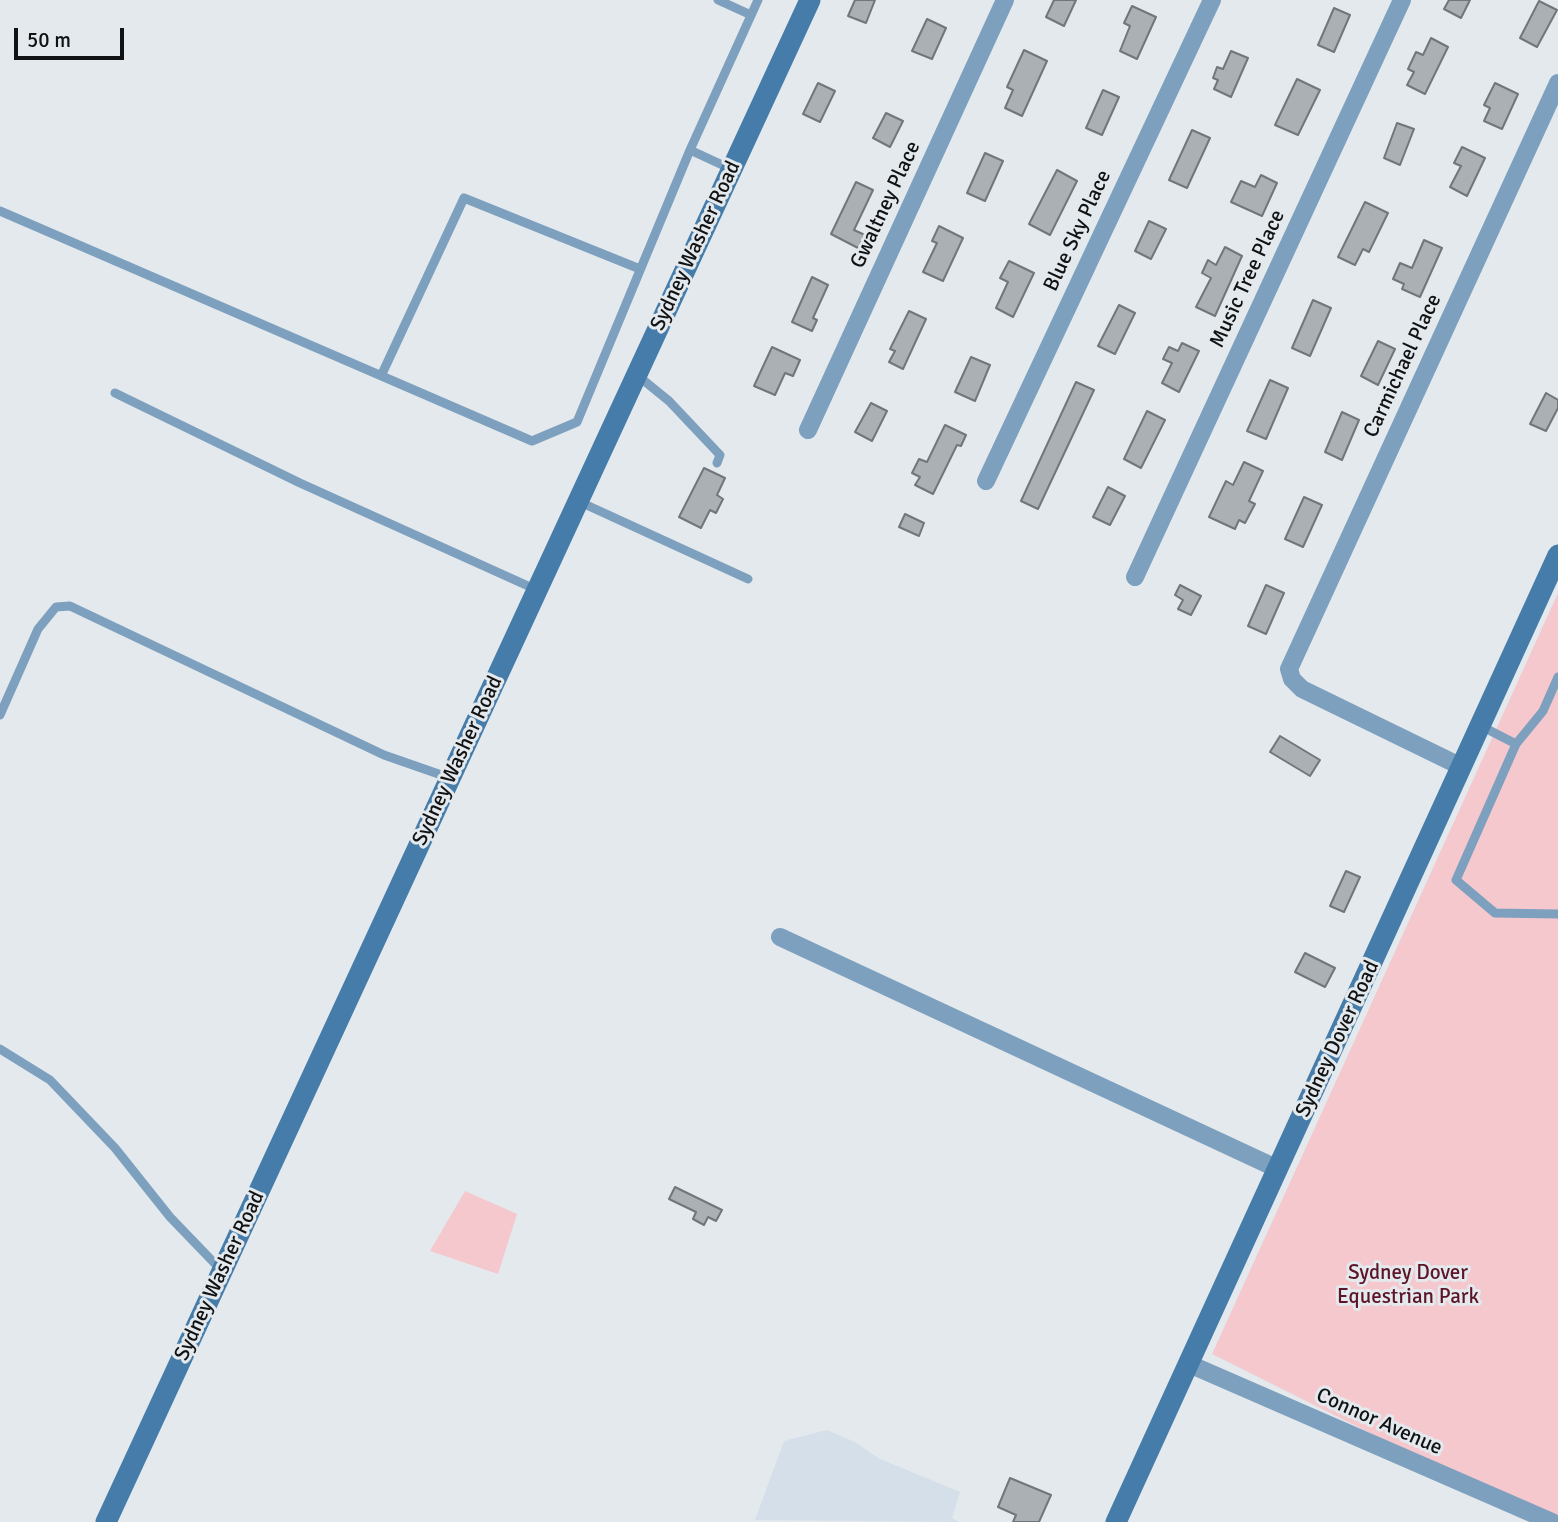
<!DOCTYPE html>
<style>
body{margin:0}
#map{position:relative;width:1558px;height:1522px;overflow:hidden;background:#e4e9ed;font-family:Signika,sans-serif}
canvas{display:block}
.scale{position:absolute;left:14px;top:28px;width:110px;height:32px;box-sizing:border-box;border:4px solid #101213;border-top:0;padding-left:9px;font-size:21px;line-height:24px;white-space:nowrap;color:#101213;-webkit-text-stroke:5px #e4e9ed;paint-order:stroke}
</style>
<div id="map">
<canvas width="1558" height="1522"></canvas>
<div class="scale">50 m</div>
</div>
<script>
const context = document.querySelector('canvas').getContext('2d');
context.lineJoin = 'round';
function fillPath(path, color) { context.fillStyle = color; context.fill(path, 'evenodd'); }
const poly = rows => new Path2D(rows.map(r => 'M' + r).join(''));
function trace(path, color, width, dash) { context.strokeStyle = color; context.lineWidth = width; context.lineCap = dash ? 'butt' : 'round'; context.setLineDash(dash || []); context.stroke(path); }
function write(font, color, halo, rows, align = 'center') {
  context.font = font + ' Signika,sans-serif'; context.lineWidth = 6; context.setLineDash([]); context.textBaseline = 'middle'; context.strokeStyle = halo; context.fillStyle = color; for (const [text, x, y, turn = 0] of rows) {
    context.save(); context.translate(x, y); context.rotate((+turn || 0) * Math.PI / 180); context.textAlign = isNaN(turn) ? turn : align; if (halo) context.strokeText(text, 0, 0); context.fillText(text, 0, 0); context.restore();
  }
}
const built = poly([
 [827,1430,855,1442,878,1458,960,1492,952,1518,959,1522,755,1520,784,1441]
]);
const green = poly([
 [1558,593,1558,1522,1548,1522,1212,1354],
 [465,1191,517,1214,498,1274,430,1251]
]);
const building = poly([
 [855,0,875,0,866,23,848,16,855,0],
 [1054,0,1076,0,1064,26,1046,17,1054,0],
 [1449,0,1470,0,1461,18,1444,9,1449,0],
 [1539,1,1557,10,1537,47,1520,38,1539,1],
 [1132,6,1156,17,1137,59,1120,51,1130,26,1124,23,1132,6],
 [1334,8,1350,15,1334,52,1318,45,1334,8],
 [927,19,946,28,932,59,912,51,927,19],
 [1431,38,1448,47,1425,94,1407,85,1414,72,1408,69,1416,52,1423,55,1431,38],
 [1024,50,1047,61,1022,116,1005,108,1013,90,1007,87,1024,50],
 [1231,51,1248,58,1231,97,1214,89,1218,80,1213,78,1217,67,1223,69,1231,51],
 [1297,79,1320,90,1298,135,1275,125,1297,79],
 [818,83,835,91,820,122,803,114,818,83],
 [1495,83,1518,94,1502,129,1484,121,1490,108,1484,105,1495,83],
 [1103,90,1119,97,1102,135,1086,128,1103,90],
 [886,113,903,121,890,147,873,138,886,113],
 [1397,123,1414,129,1400,165,1384,158,1397,123],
 [1192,130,1210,138,1187,188,1169,180,1192,130],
 [1462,147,1485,158,1467,196,1450,187,1461,166,1454,163,1462,147],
 [985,153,1003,161,985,201,967,193,985,153],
 [1057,170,1077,181,1050,235,1029,224,1057,170],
 [1261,175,1277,183,1262,216,1231,202,1241,181,1255,187,1261,175],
 [856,182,873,190,854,230,865,235,858,248,831,234,856,182],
 [1365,202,1388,213,1369,252,1363,249,1355,265,1338,257,1365,202],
 [1149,221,1166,229,1151,259,1135,251,1149,221],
 [939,226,963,238,943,281,923,272,937,243,932,241,939,226],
 [1424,240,1442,248,1420,297,1402,289,1404,284,1393,279,1400,263,1412,268,1424,240],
 [1225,247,1242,256,1215,316,1196,307,1211,278,1202,273,1208,260,1216,265,1225,247],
 [1009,261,1034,273,1013,317,996,308,1008,282,1000,278,1009,261],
 [812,277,828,285,813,318,817,320,812,331,792,322,812,277],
 [1313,300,1331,308,1310,356,1292,348,1313,300],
 [1119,305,1135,313,1115,354,1098,346,1119,305],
 [909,311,926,319,903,369,889,362,895,351,890,349,909,311],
 [1378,341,1395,349,1378,385,1361,376,1378,341],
 [1182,343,1199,351,1179,392,1162,383,1172,363,1163,359,1169,347,1178,351,1182,343],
 [772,347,800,360,793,376,785,373,775,395,754,386,772,347],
 [971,357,990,365,975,401,955,392,971,357],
 [1270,380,1288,388,1266,439,1247,431,1270,380],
 [1076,382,1094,390,1038,509,1021,501,1076,382],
 [1546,393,1558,400,1558,408,1546,431,1530,424,1546,393],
 [871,403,887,411,872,441,855,432,871,403],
 [1147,411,1165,420,1141,468,1124,459,1147,411],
 [1342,412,1359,420,1342,460,1325,452,1342,412],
 [945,425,966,435,961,446,957,445,933,494,915,485,920,477,912,473,919,459,927,462,945,425],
 [1244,462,1263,471,1249,501,1255,504,1245,523,1239,520,1235,529,1209,517,1226,481,1233,485,1244,462],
 [704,468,725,478,717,495,723,499,716,513,710,510,701,528,679,517,704,468],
 [1108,487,1125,496,1110,525,1093,517,1108,487],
 [1304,497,1322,505,1303,547,1285,539,1304,497],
 [905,514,924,523,919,536,899,527,905,514],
 [1180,585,1201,596,1191,615,1178,609,1183,600,1175,595,1180,585],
 [1266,585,1284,593,1266,634,1248,626,1266,585],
 [1280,736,1320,760,1310,776,1270,752,1280,736],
 [1346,871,1360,877,1344,912,1330,906,1346,871],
 [1305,953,1335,968,1325,987,1295,972,1305,953],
 [675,1187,722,1210,716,1221,708,1217,704,1225,693,1219,696,1212,669,1199,675,1187],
 [1010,1478,1051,1495,1039,1522,1013,1522,1016,1515,998,1507,1010,1478]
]);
const lane = poly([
 [718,0,751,15],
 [690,150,758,0],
 [0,211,532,441,577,422,690,150,731,169],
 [637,375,669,401,720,455,717,463],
 [381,376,464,198,640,269],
 [115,393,300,483,537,590],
 [580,502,748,579],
 [0,715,38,629,56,607,70,606,384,755,450,778],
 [1481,726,1516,744,1456,880,1495,913,1558,914],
 [1516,744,1543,711,1558,677],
 [0,1049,50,1080,115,1148,170,1217,222,1271]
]);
const street = poly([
 [808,430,1005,0],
 [986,481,1212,0],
 [1135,577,1402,0],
 [1462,767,1302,689,1292,679,1289,669,1558,83],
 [780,937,1278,1169],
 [1189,1364,1552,1522]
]);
const secondary = poly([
 [106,1522,810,0],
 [1116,1522,1558,555]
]);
const streetNames = [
 ["Gwaltney Place",886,205,-65],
 ["Blue Sky Place",1078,231,-65],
 ["Sydney Washer Road",696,246,-65],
 ["Music Tree Place",1248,279,-65],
 ["Carmichael Place",1403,366,-65],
 ["Sydney Washer Road",458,761,-65],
 ["Sydney Dover Road",1338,1039,-65],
 ["Sydney Washer Road",220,1276,-65],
 ["Connor Avenue",1379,1422,24]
];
const parkNames = [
 ["Sydney Dover",1408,1273],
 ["Equestrian Park",1408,1297]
];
fillPath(built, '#d4dfe9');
fillPath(green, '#f4c8cd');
fillPath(building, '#abb0b4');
trace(building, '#71767a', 2);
trace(lane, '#7da0bf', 9);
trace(street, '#7da0bf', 18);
trace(secondary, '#457ca9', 21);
write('21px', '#101213', '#e4e9ed', streetNames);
write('21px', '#5c1426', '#e4e9ed', parkNames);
</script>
